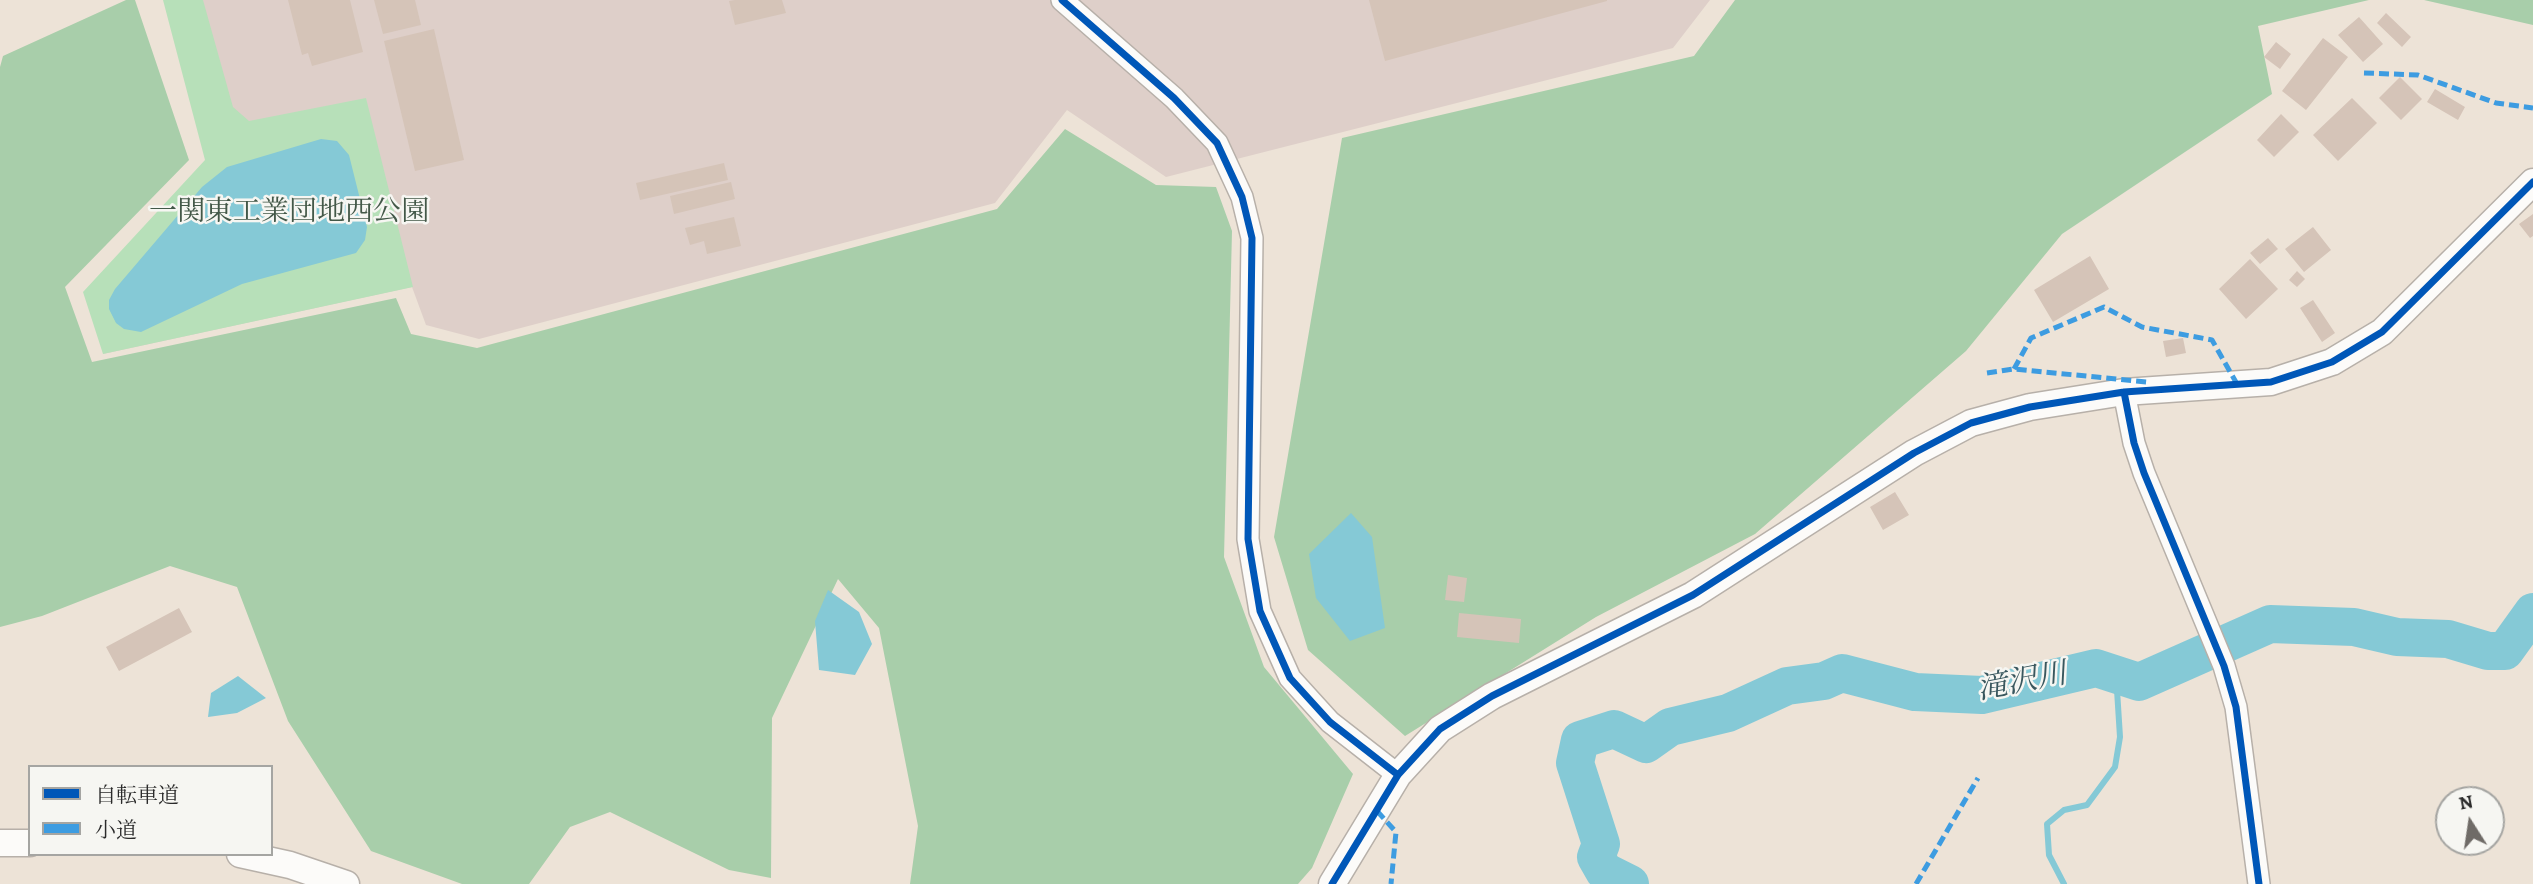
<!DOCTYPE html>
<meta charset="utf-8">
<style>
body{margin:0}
#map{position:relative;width:2533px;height:884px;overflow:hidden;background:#ede3d7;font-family:Alegreya,"Noto Serif JP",serif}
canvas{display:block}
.legend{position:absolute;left:28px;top:765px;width:245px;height:91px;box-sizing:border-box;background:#f6f6f2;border:2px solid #a5a5a2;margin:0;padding:9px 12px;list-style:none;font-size:21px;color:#2b2b2b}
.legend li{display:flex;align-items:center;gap:14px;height:35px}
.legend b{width:35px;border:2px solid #a5a5a2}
.north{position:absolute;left:2435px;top:786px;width:70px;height:70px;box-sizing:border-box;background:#f6f6f2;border:2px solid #a5a5a2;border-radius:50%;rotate:348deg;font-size:19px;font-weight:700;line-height:28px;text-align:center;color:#2b2b2b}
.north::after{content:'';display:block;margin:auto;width:24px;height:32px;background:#6f6b67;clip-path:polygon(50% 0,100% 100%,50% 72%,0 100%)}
</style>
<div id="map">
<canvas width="2533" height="884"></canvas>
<ul class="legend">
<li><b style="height:9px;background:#0057b8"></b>自転車道</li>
<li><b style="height:9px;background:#3d9ce1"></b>小道</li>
</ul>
<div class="north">N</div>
</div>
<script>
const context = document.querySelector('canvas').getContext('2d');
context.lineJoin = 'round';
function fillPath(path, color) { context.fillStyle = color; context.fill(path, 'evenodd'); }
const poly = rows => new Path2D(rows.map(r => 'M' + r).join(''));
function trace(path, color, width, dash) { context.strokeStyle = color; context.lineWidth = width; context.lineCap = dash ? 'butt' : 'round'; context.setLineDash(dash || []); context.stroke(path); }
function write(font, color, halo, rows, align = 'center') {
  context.font = font + ' Alegreya,"Noto Serif JP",serif'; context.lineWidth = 5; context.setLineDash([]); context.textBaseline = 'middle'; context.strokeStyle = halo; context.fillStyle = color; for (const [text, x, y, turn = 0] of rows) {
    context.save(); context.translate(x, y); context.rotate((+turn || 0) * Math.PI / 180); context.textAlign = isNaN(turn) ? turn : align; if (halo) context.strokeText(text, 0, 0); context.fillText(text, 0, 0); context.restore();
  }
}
const industrial = poly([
 [168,0,1710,0,1673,48,1166,177,1067,110,995,203,479,339,426,325,412,287,103,354,212,166]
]);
const green = poly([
 [163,0,203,0,233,107,249,121,366,98,413,287,103,354,83,292,205,160]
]);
const forest = poly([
 [126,0,135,0,189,160,65,287,92,362,396,298,411,334,477,348,997,209,1065,129,1156,185,1216,187,1232,231,1224,557,1264,667,1353,774,1312,868,1298,884,910,884,918,826,879,628,838,579,772,718,771,878,729,870,610,812,570,827,529,884,462,884,371,851,288,721,237,587,170,566,42,616,0,627,0,67,3,56],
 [1735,0,2369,0,2258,26,2272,94,2062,234,1966,351,1755,534,1596,617,1405,736,1308,650,1274,537,1342,138,1694,56],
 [2424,0,2533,0,2533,25]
]);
const water = poly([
 [321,139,337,141,349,155,367,227,365,240,356,253,242,284,141,332,124,329,116,323,109,309,109,300,115,289,202,187,227,167],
 [1351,513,1372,537,1385,628,1350,641,1316,598,1309,554],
 [828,590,859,612,872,644,855,675,819,670,815,621],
 [238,676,266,698,237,713,208,717,211,693]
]);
const stream = poly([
 [2064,884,2049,855,2047,824,2064,810,2087,805,2115,767,2120,737,2117,690,2096,668]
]);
const river = poly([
 [1630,884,1604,871,1596,857,1601,844,1575,763,1580,740,1614,729,1646,744,1670,727,1728,713,1787,686,1824,681,1842,673,1915,692,1982,695,2096,668,2139,682,2270,624,2354,627,2397,637,2448,639,2488,651,2505,651,2533,612]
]);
const building = poly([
 [288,0,350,0,363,52,312,66,308,53,302,55],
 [374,0,415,0,421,25,383,34],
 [735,0,782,0,786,13,735,25,729,1],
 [1369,0,1607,0,1607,1,1385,61],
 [2386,13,2411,37,2402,47,2377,23],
 [2359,17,2383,44,2363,62,2338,35],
 [434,29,464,160,415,171,384,41],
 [2323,38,2348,57,2306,110,2282,91],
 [2276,42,2291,54,2280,69,2264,57],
 [2400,77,2422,99,2401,120,2379,98],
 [2435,89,2465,107,2458,120,2427,102],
 [2352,98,2377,123,2338,161,2313,135],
 [2281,114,2299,132,2274,157,2257,140],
 [724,163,728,180,640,200,636,183],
 [731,182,735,199,674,214,670,196],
 [2533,214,2533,236,2530,238,2519,224],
 [734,217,741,246,707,254,704,241,690,245,685,228],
 [2313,227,2331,250,2304,272,2285,249],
 [2268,238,2278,249,2260,264,2250,253],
 [2090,256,2109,289,2053,322,2034,290],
 [2250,259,2278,289,2246,319,2219,289],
 [2297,271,2305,279,2297,287,2289,280],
 [2313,300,2335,333,2322,342,2300,308],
 [2183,338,2186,353,2166,357,2163,341],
 [1895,492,1909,515,1883,530,1870,507],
 [1448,575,1467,578,1464,602,1445,600],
 [179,608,192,632,119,671,106,647],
 [1459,613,1521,619,1519,643,1457,637]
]);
const minor = poly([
 [1062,0,1174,98,1217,143,1242,197,1252,238,1248,539,1260,611,1290,678,1330,722,1398,775],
 [2124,392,2134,443,2144,473,2224,666,2236,707,2259,884]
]);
const tertiary = poly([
 [0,843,30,843],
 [240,854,290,865,346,884],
 [1332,884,1398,775,1440,729,1492,696,1693,595,1914,453,1971,423,2030,407,2124,392,2271,382,2332,362,2382,332,2533,182]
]);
const quiet = poly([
 [2364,73,2418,75,2496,103,2533,108],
 [2014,369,2031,338,2104,307,2142,327,2212,340,2237,384],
 [1987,373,2014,369,2147,382],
 [1377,811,1396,832,1391,884],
 [1916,884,1978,778]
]);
const cycleway = poly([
 [1062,0,1174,98,1217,143,1242,197,1252,238,1248,539,1260,611,1290,678,1330,722,1398,775],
 [2124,392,2134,443,2144,473,2224,666,2236,707,2259,884],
 [1332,884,1398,775,1440,729,1492,696,1693,595,1914,453,1971,423,2030,407,2124,392,2271,382,2332,362,2382,332,2533,182]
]);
const parkNames = [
 ["一関東工業団地西公園",289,213]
];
const waterNames = [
 ["滝沢川",2022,683,-11]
];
fillPath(industrial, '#decfc9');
fillPath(green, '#b7e0b9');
fillPath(forest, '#a8ceaa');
fillPath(water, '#85c9d6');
trace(stream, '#85c9d6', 6);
trace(river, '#85c9d6', 38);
fillPath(building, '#d5c4b8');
trace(minor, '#b7b0a9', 24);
trace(tertiary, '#b7b0a9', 29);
trace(minor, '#fcfbf9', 21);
trace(tertiary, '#fcfbf9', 26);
trace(quiet, '#3d9ce1', 5, [10, 5]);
trace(cycleway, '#0057b8', 7);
write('28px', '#435848', '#f6f6f2', parkNames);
write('italic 30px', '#39575e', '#f6f6f2', waterNames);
</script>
